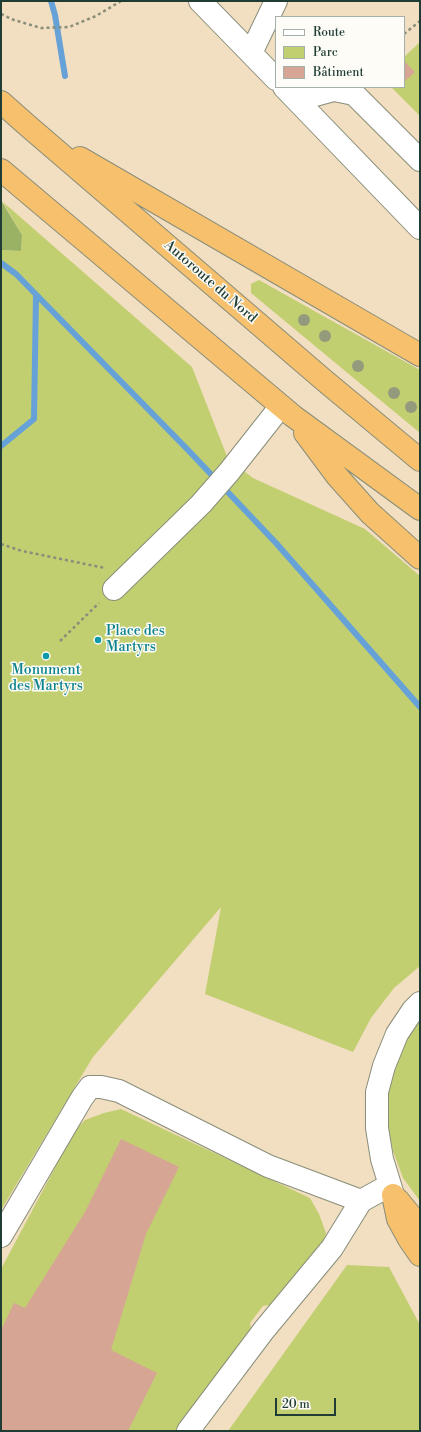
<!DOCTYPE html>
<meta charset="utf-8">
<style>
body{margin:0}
#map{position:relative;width:421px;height:1432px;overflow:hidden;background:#f2dec1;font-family:"Libre Bodoni",serif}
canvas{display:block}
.frame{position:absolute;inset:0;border:2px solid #1f3d34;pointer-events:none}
.legend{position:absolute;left:275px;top:16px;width:130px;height:72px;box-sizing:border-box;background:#fdfcf7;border:1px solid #a4b0a9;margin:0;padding:5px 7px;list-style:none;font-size:12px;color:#1f3d34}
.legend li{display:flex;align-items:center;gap:8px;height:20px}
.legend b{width:20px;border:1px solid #a4b0a9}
.scale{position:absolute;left:275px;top:1398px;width:61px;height:18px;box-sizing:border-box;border:2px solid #1f3d34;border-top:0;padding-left:5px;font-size:12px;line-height:14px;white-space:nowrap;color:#1f3d34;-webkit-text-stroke:3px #fdfcf7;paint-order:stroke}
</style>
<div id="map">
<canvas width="421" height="1432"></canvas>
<div class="frame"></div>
<ul class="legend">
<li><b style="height:5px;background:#fff"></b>Route</li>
<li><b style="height:11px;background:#c2cf71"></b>Parc</li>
<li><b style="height:11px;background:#d6a593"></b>Bâtiment</li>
</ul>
<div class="scale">20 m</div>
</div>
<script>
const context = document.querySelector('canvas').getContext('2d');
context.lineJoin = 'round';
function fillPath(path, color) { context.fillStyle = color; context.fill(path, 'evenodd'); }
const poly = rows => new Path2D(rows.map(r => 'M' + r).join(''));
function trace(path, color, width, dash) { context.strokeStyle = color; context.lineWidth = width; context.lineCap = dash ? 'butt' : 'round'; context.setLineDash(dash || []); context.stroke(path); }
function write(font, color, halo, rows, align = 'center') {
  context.font = font + ' "Libre Bodoni",serif'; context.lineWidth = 3; context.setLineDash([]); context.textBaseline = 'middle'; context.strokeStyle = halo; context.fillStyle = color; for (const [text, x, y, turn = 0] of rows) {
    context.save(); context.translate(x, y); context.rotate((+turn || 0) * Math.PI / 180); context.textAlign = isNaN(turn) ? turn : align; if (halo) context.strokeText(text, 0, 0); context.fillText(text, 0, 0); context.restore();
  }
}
const green = poly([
 [420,42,420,116,391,87,404,87,404,57],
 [3,202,192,367,228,459,253,478,365,529,420,576,420,966,394,988,371,1018,353,1052,205,994,221,907,93,1057,1,1210,1,250,21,251,22,235],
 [259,280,420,370,420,433,251,293,251,284],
 [420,1020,420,1201,403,1178,393,1151,386,1121,387,1092,395,1066,405,1042],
 [121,1109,310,1198,319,1214,326,1233,324,1244,278,1304,263,1306,250,1323,253,1338,182,1431,1,1431,1,1269,75,1130,85,1120,104,1113],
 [347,1265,389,1267,420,1325,420,1431,228,1431]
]);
const forest = poly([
 [1,200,22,235,21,251,1,250]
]);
const stream = poly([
 [51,1,55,15,65,76],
 [1,263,16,274,188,450,276,543,420,707],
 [1,446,34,419,36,295]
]);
const building = poly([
 [404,61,415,72,404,82],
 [121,1139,179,1167,146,1234,111,1350,157,1373,128,1431,1,1431,1,1330,14,1303,25,1308,85,1212]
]);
const path = poly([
 [1,14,14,20,41,28,69,27,96,16,121,1],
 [404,34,420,21],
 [1,544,22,551,105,568],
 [60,641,99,603]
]);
const minor = poly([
 [200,1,276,79],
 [251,53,276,1],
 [284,87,420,228],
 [297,100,334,90,354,94,420,160],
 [114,589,201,504,229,472,281,406],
 [393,1195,382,1159,377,1128,377,1092,384,1066,397,1034,413,1010,420,1003],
 [1,1236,82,1098,90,1087,101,1087,119,1091,268,1166,361,1201],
 [188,1431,264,1330,332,1248,361,1201,390,1185]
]);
const highway = poly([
 [1,102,28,126,325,381,420,460],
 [80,158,420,355],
 [1,170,293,416,420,509],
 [305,433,337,476,370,513,420,558],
 [393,1195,398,1219,409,1239,420,1255],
 [398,1200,416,1222,420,1225]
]);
const trees = [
 [304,320],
 [325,336],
 [358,366],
 [394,393],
 [411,407]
];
const markers = [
 [98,640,4,"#0f9aa8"],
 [46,656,4,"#0f9aa8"]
];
const streetNames = [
 ["Autoroute du Nord",210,282,41]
];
const cultureNames = [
 ["Place des",106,632],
 ["Martyrs",106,648],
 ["Monument",46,671,"center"],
 ["des Martyrs",46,687,"center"]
];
fillPath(green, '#c2cf71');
fillPath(forest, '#99b263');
trace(stream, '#66a2d7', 6);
fillPath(building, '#d6a593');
trace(minor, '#888e7a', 24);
trace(highway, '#888e7a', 24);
trace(path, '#888e7a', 2.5, [3, 3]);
trace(minor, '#fff', 22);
trace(highway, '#f7c06c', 22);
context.fillStyle = '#949a7c';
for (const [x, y] of trees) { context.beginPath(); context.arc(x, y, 6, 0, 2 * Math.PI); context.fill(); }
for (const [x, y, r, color] of markers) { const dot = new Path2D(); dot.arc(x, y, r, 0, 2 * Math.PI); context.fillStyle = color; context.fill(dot); trace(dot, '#fdfcf7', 1.5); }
write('14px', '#1f3d34', '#fdfcf7', streetNames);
write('14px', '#0d838f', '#fdfcf7', cultureNames, 'left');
</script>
